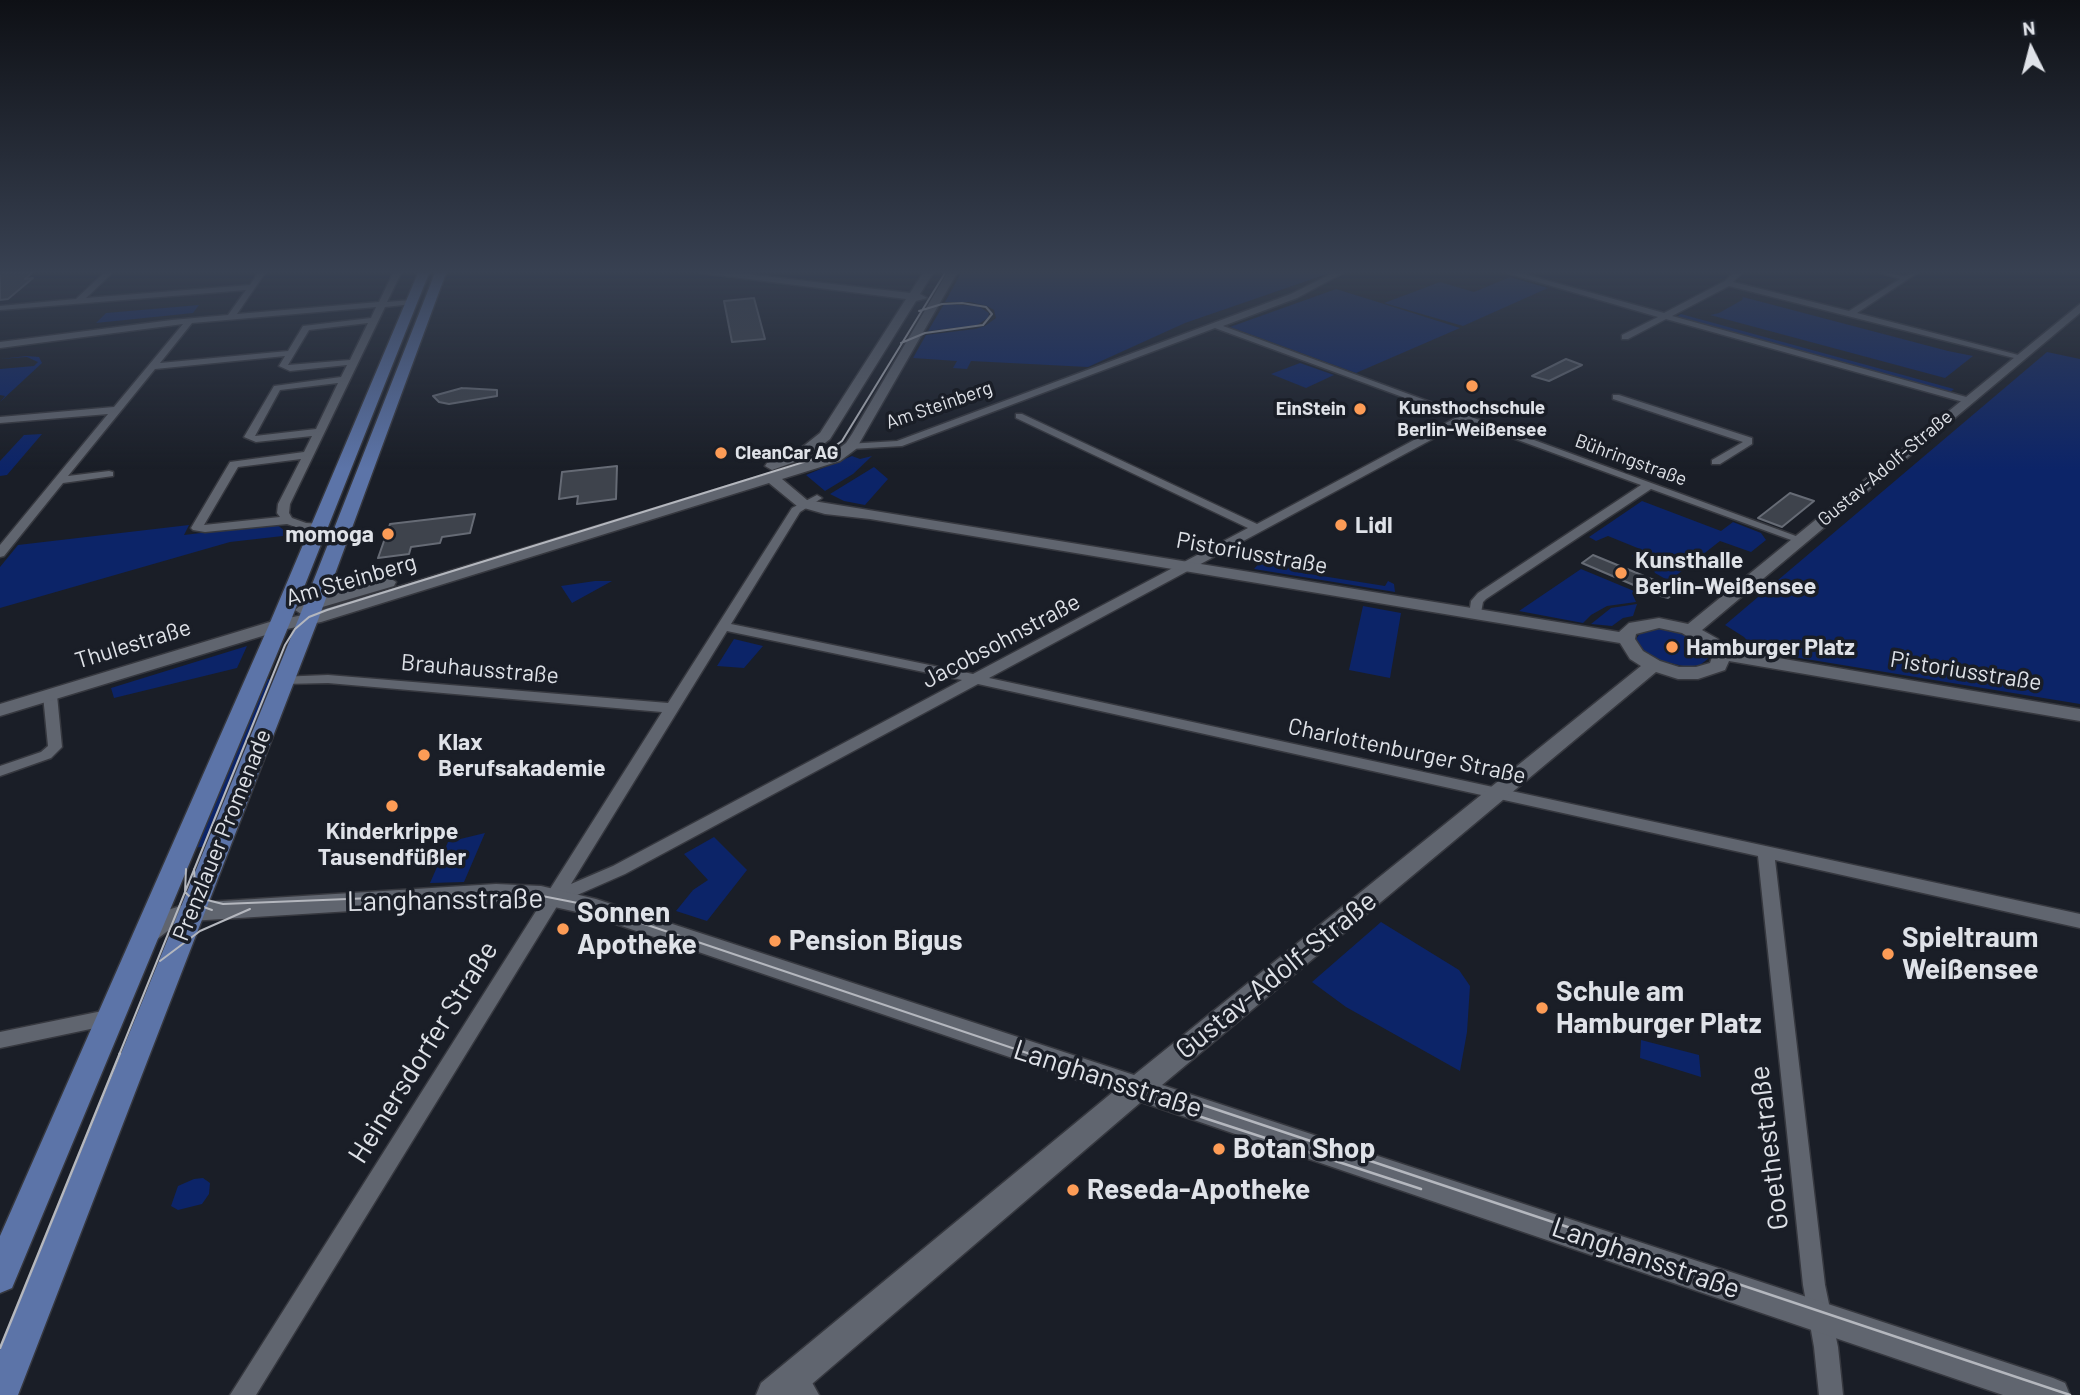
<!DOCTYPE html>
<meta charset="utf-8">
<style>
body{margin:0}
#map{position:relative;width:2080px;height:1395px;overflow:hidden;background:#1a1e27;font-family:Barlow,sans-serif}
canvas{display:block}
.north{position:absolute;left:1996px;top:14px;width:70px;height:70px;-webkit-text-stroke:5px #1a1e27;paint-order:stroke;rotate:354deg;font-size:19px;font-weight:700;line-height:28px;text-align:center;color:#dfe2e8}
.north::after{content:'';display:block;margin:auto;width:24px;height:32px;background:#dfe2e8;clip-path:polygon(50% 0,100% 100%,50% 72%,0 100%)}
</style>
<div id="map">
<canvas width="2080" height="1395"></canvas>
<div class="north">N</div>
</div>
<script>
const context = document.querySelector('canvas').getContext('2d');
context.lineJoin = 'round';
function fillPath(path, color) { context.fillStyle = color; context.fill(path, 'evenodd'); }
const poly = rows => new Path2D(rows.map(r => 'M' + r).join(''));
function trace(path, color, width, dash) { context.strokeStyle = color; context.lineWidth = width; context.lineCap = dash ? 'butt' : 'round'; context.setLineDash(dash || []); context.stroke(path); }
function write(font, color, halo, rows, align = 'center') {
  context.font = font + ' Barlow,sans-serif'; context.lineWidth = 7; context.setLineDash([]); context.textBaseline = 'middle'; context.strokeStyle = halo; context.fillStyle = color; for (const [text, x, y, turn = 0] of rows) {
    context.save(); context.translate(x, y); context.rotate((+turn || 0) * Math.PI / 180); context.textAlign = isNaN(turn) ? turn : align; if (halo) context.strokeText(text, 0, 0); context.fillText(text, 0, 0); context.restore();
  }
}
const green = poly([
 [961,273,1330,273,1185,323,1088,367,971,361,967,369,953,368,957,361,913,358,926,335,975,329,985,326,996,318,994,310,987,306,970,302,945,302],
 [1510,277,1548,288,1463,326,1384,303,1440,282,1474,292],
 [1336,289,1381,303,1460,328,1356,373,1230,327],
 [1743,297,1948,351,1973,356,1945,378,1710,315,1719,313,1742,300],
 [944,304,978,306,989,313,988,318,977,325,928,331],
 [199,305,193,313,96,323,106,313],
 [1681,314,1954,389,1949,393,1675,318],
 [2047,352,2080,359,2080,704,1757,651,1744,637,1725,625],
 [27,356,39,357,42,363,0,402,5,396,0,395,0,369,34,366,38,362,27,357,0,359],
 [1300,363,1334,375,1306,388,1271,374],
 [42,434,7,475,0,476,0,461,24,435],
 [852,456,860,459,872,456,853,474,825,491,806,475],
 [874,467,888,479,865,505,844,501,830,494],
 [1642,501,1721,531,1733,522,1761,533,1766,540,1751,552,1720,541,1669,581,1655,573,1651,565,1632,556,1640,549,1608,536,1596,541,1589,537],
 [276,524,285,531,283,536,230,542,0,608,0,567,18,545,189,525,184,535],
 [1280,555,1275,560,1289,566,1295,563,1304,567,1303,573,1385,586,1388,581,1394,584,1395,592,1254,569,1264,558],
 [1581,569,1634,591,1632,593,1636,602,1607,606,1591,615,1583,623,1519,611],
 [595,581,612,581,572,603,561,586],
 [1637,604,1633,616,1623,618,1612,626,1591,624,1611,608],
 [1363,606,1401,613,1390,678,1349,670],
 [1656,628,1687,634,1701,642,1709,652,1709,658,1700,665,1687,667,1654,659,1640,649,1636,639,1641,632],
 [734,639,763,646,744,668,717,666],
 [247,646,237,668,114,698,111,688],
 [262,678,275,680,208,846,193,848],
 [485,833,464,882,430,883,448,842],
 [714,837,747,870,707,921,676,911,693,890,708,880,684,854],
 [1381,922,1459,970,1470,986,1467,1032,1460,1071,1346,1007,1312,982],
 [1641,1040,1699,1055,1701,1077,1640,1058],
 [203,1178,210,1183,209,1194,202,1204,178,1210,171,1206,178,1186,194,1179]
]);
const building = poly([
 [0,273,32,273,25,279,33,278,8,299,0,300,0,273],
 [754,298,765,339,732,342,724,301,754,298],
 [1566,359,1582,365,1549,381,1532,376,1566,359],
 [462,388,497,390,497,396,449,404,439,402,433,396,462,388],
 [617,466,616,499,577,504,578,496,559,499,562,472,617,466],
 [1790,493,1814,501,1782,527,1758,518,1790,493],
 [475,514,470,533,442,537,440,543,411,547,409,554,378,558,390,524,475,514],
 [1593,555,1666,585,1672,581,1684,586,1668,598,1657,595,1582,563,1593,555]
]);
const street = poly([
 [104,273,112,273,86,298,250,285,258,273,265,273,237,314,379,302,393,273,401,273,387,302,412,300,416,302,412,304,385,307,290,504,289,513,292,518,306,523,324,524,324,528,304,530,287,524,205,532,193,530,191,528,230,462,304,452,312,436,256,442,244,437,274,386,341,377,347,365,290,371,279,366,285,356,155,369,68,476,109,471,113,472,113,476,63,483,4,556,0,557,0,545,108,414,0,423,0,417,114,407,183,324,0,348,0,342,172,320,228,315,246,290,0,310,0,306,76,299,104,273],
 [376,307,371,318,303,326,288,351,160,363,192,323,376,307],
 [368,323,350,360,288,365,309,330,368,323],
 [338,383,316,429,255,436,280,390,338,383],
 [301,459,278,504,277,513,280,517,204,525,238,467,301,459],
 [1333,273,1343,273,1297,298,1223,326,1804,539,1802,541,1794,541,1651,489,1486,599,1483,602,1480,618,1470,618,1469,615,1471,601,1478,593,1641,485,1466,421,989,678,2080,914,2080,928,1775,860,1825,1285,1838,1347,1843,1395,1819,1395,1814,1347,1803,1285,1758,856,978,684,625,874,559,903,256,1395,230,1395,662,712,328,683,283,684,278,683,276,680,278,677,328,675,668,703,792,508,817,495,822,498,800,512,731,624,973,674,1248,528,1016,418,1016,414,1022,414,1257,524,1457,417,1215,328,902,446,851,449,847,448,847,444,897,441,1291,294,1333,273],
 [727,631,962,680,613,866,571,884,727,631],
 [1507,273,1520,273,1664,313,1725,281,1733,273,1741,274,1733,282,1849,311,1900,279,1882,273,1905,276,1917,273,1857,313,2022,356,2018,359,1729,286,1672,316,1970,398,1972,400,1967,403,1666,319,1628,339,1622,339,1622,335,1658,317,1507,273],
 [1613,395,1619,395,1752,438,1752,444,1720,464,1712,464,1712,460,1743,442,1613,399,1613,395],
 [50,691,57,695,62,747,51,758,0,776,0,766,41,752,48,746,43,695,50,691],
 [112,1009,119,1011,121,1017,119,1023,0,1048,0,1032,112,1009],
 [795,1365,804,1368,819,1395,793,1395,783,1377,786,1368,795,1365]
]);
const secondary = poly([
 [701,273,737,273,910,293,923,273,933,273,920,294,927,298,916,301,830,439,806,458,772,470,765,466,767,463,796,452,820,433,906,299,701,273],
 [947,273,957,273,856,449,840,461,782,479,807,500,1619,632,1629,623,1659,618,1688,624,2080,304,2080,313,1702,630,1718,639,1725,649,2080,709,2080,721,1729,661,1725,670,1698,679,1678,679,1656,672,1162,1085,2053,1378,2065,1383,2070,1395,2003,1395,1141,1102,799,1395,756,1395,761,1383,1113,1092,586,914,541,904,496,902,190,921,174,926,156,940,147,942,138,940,135,933,138,926,158,913,190,903,496,884,541,886,596,899,1134,1075,1641,666,1630,659,1620,643,870,519,825,514,797,506,769,483,321,622,282,630,0,716,0,704,273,621,303,615,295,610,307,600,388,577,396,582,394,586,319,608,312,613,830,455,846,443,852,434,947,273],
 [1659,628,1682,633,1705,647,1712,657,1710,663,1696,667,1679,667,1660,661,1643,651,1635,639,1636,634,1659,628]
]);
const primary = poly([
 [418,273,429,273,289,625,12,1288,0,1293,0,1236,269,625,418,273],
 [435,273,446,273,318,620,18,1395,0,1395,0,1350,298,620,435,273]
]);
const tramFar1 = poly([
 [901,343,925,333,983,325,992,314,986,307,962,303,942,304,919,311],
 [186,869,185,892,198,905,212,910],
 [194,869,195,884,199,891,207,900,223,904,497,893,537,895,588,905,1033,1055],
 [160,961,200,931,250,909],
 [119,1055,285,645,295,629,309,617,327,610,820,457,842,441,945,273]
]);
const tram = poly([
 [1028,1053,1078,1070,1182,1098,2070,1395],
 [1131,1094,1421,1189],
 [0,1348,120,1053]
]);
const markers = [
 [1472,386,7,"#fd9c56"],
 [1360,409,7,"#fd9c56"],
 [721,453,7,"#fd9c56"],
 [1341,525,7,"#fd9c56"],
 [388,534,7,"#fd9c56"],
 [1621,573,7,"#fd9c56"],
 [1672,647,7,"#fd9c56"],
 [424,755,7,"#fd9c56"],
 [392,806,7,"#fd9c56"],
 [563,929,7,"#fd9c56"],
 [775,941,7,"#fd9c56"],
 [1888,954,7,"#fd9c56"],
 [1542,1008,7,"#fd9c56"],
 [1219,1149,7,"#fd9c56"],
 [1073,1190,7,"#fd9c56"]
];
const farStreetnames = [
 ["Am Steinberg",939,405,-19],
 ["Bühringstraße",1631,460,20],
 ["Gustav-Adolf-Straße",1885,468,-40]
];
const farPoinames = [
 ["Kunsthochschule",1472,408],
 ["Berlin-Weißensee",1472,430],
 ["EinStein",1346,409,"right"],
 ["CleanCar AG",735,453,"left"]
];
const poiNames = [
 ["Lidl",1355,525],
 ["momoga",374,534,"right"],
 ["Kunsthalle",1635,560],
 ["Berlin-Weißensee",1635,586],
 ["Hamburger Platz",1686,647],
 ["Klax",438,742],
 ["Berufsakademie",438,768],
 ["Kinderkrippe",392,831,"center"],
 ["Tausendfüßler",392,857,"center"]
];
const streetNames = [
 ["Pistoriusstraße",1252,553,10],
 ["Am Steinberg",351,580,-16],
 ["Jacobsohnstraße",1001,641,-28],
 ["Thulestraße",133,644,-17],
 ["Brauhausstraße",480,669,5],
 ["Pistoriusstraße",1966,671,9],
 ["Charlottenburger Straße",1407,751,12],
 ["Prenzlauer Promenade",222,835,-68]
];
const nearStreetnames = [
 ["Langhansstraße",445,900,-1],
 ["Gustav-Adolf-Straße",1276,975,-39],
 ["Heinersdorfer Straße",423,1052,-58],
 ["Langhansstraße",1108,1079,18],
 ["Goethestraße",1769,1148,-97],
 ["Langhansstraße",1646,1258,19]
];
const nearPoinames = [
 ["Sonnen",577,913],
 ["Apotheke",577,945],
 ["Spieltraum",1902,938],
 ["Weißensee",1902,970],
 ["Pension Bigus",789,941],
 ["Schule am",1556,992],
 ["Hamburger Platz",1556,1024],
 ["Botan Shop",1233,1149],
 ["Reseda-Apotheke",1087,1190]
];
fillPath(green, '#0c2468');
fillPath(building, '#3e434c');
trace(building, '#666b75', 2);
trace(street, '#36383f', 3);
trace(secondary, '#36383f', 3);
trace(primary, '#36383f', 3);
fillPath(street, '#60656f');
fillPath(secondary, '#60656f');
fillPath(primary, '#5c74a8');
trace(tramFar1, '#b4b7be', 2);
trace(tram, '#b4b7be', 2.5);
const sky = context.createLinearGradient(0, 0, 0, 469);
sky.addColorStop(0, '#0e1015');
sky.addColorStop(0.58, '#384152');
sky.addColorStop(1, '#38415200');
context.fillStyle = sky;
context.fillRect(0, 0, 2080, 469);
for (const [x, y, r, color] of markers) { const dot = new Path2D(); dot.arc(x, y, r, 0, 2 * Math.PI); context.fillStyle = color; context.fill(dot); trace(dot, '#1a1e27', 2.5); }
write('19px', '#dfe2e8', '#1a1e27', farStreetnames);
write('bold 19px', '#dfe2e8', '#1a1e27', farPoinames);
write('bold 23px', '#dfe2e8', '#1a1e27', poiNames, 'left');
write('23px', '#dfe2e8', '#1a1e27', streetNames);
write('28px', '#dfe2e8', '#1a1e27', nearStreetnames);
write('bold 28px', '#dfe2e8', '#1a1e27', nearPoinames, 'left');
</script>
